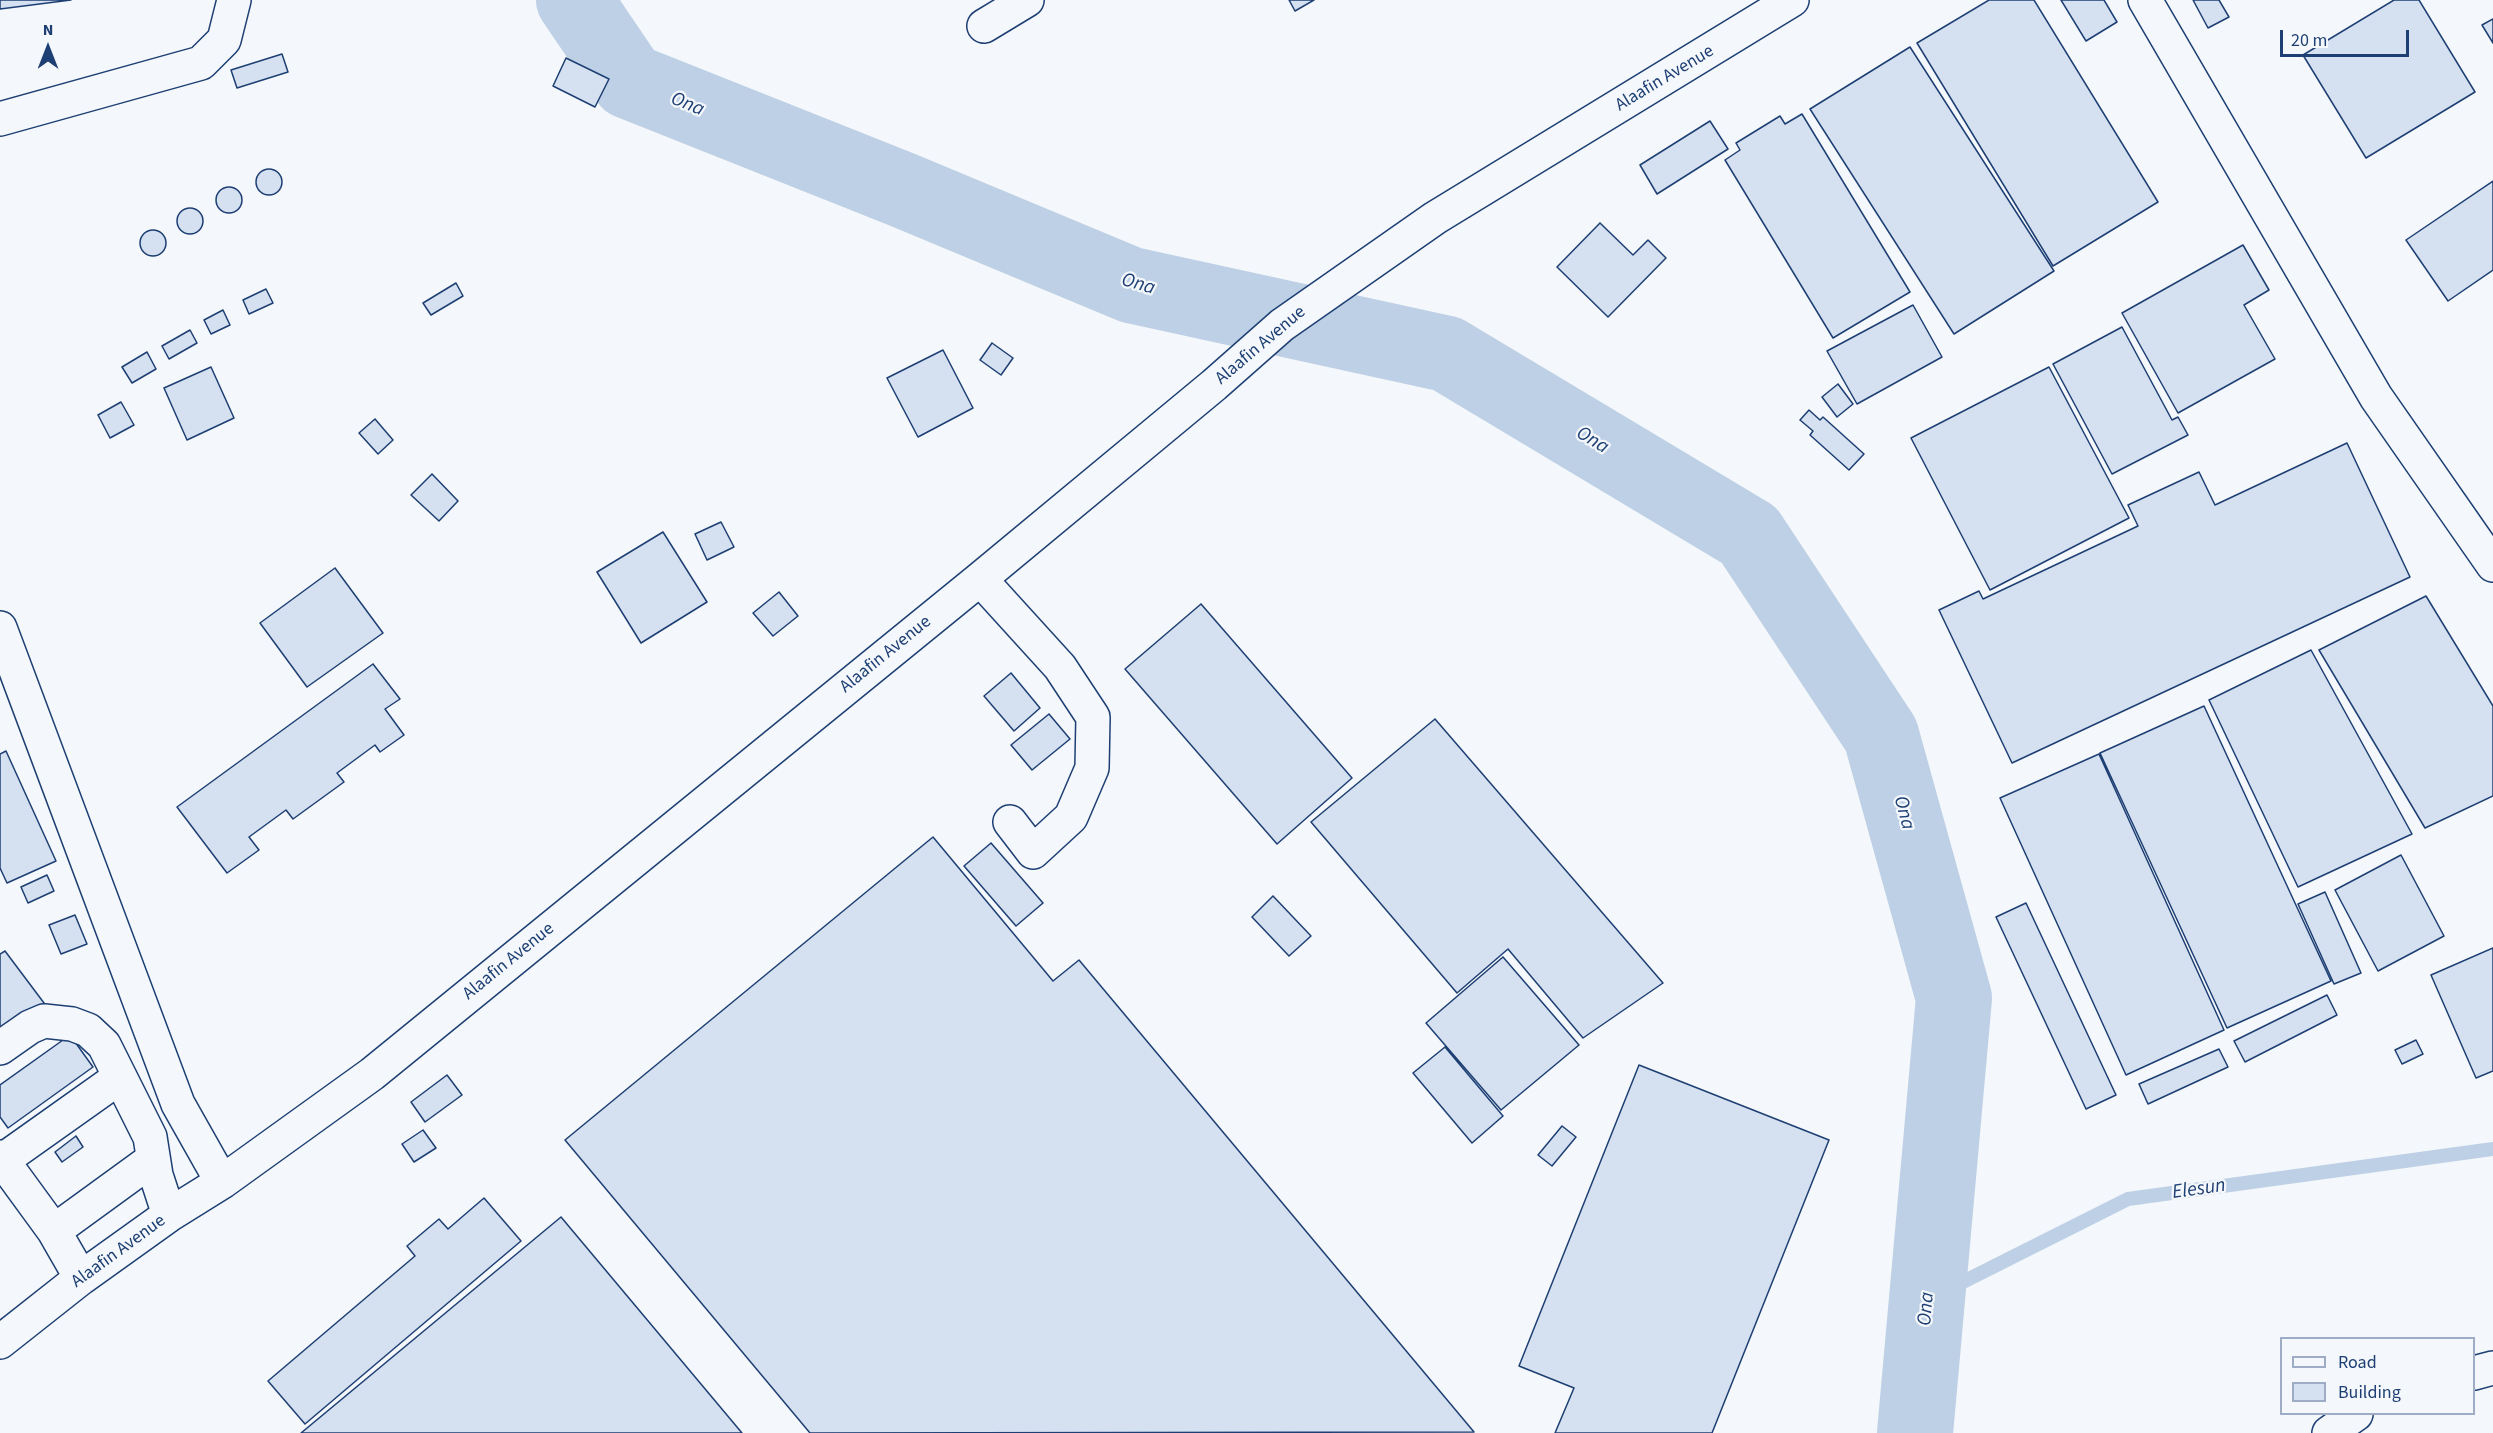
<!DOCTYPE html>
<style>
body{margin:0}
#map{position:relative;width:2493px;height:1433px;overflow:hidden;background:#f4f7fb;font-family:"Source Sans 3",sans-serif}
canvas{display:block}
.legend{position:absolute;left:2280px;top:1337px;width:195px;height:78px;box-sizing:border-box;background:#f4f7fb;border:2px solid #9eadc5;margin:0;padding:8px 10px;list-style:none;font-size:18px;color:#1d3f73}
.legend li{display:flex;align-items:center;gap:12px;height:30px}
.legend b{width:30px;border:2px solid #9eadc5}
.north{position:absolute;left:18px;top:18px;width:60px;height:60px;-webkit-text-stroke:4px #f4f7fb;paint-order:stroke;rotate:0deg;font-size:16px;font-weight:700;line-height:24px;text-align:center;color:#1d3f73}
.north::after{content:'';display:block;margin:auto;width:21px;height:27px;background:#1d3f73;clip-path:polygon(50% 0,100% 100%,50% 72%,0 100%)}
.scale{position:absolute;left:2280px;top:30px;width:129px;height:27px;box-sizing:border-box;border:3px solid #1d3f73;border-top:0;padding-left:8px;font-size:18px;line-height:21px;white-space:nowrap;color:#1d3f73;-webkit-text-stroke:4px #f4f7fb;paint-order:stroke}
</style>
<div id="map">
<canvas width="2493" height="1433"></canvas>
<ul class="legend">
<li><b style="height:8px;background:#f4f7fb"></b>Road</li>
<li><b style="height:16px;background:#d5e0f0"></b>Building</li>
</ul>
<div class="north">N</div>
<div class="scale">20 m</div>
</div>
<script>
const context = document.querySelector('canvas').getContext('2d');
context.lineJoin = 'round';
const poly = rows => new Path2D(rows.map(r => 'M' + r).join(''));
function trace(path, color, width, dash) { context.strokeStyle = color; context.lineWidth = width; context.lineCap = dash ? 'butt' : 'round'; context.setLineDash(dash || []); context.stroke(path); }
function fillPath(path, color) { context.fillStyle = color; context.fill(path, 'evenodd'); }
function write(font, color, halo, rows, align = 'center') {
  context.font = font + ' "Source Sans 3",sans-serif'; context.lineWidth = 4.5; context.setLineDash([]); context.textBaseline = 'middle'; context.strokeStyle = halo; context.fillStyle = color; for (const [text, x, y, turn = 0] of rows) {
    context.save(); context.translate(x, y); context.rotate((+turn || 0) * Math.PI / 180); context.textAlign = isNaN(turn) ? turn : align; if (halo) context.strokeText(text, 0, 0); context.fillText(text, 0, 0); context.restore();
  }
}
const stream = poly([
 [1927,1300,2128,1199,2493,1149]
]);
const river = poly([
 [574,0,629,81,903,190,1131,285,1447,354,1749,535,1881,735,1954,998,1915,1433]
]);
const building = poly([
 [0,0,71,0,0,9,0,0],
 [1289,0,1314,0,1295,11,1289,0],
 [1989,0,2034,0,2158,202,2053,266,1917,43,1989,0],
 [2061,0,2104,0,2117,22,2086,41,2061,0],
 [2193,0,2219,0,2229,17,2208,28,2193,0],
 [2394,0,2419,0,2475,92,2366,158,2303,55,2394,0],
 [2493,19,2493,43,2482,25,2493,19],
 [1910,47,2054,271,1954,334,1810,109,1910,47],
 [282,54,288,72,237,88,231,70,282,54],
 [566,58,609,79,595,107,553,86,566,58],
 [1802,114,1910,292,1833,338,1725,160,1740,150,1736,143,1780,116,1785,124,1802,114],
 [1710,121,1728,149,1657,194,1640,165,1710,121],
 '256 182a13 13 0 1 1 26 0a13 13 0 1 1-26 0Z',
 [2493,181,2493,270,2448,301,2406,240,2493,181],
 '216 200a13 13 0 1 1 26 0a13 13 0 1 1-26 0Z',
 '177 221a13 13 0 1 1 26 0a13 13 0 1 1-26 0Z',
 [1600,223,1633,255,1648,240,1666,258,1608,317,1557,267,1600,223],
 '140 243a13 13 0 1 1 26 0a13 13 0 1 1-26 0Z',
 [2243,245,2269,290,2244,305,2275,359,2178,413,2122,313,2243,245],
 [456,283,463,296,431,315,423,303,456,283],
 [266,289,273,303,249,314,243,300,266,289],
 [1913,305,1942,357,1857,404,1827,351,1913,305],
 [223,310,230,325,211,334,204,320,223,310],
 [2122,327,2172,420,2178,417,2188,435,2112,474,2053,364,2122,327],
 [190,330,197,343,169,359,162,346,190,330],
 [992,343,1013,358,1001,375,980,360,992,343],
 [943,350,973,408,918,437,887,378,943,350],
 [147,352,156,369,132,383,122,367,147,352],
 [211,367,234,418,187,440,164,388,211,367],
 [2049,367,2129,518,1990,590,1911,438,2049,367],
 [1838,384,1853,404,1837,417,1822,397,1838,384],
 [121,402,134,425,110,438,98,415,121,402],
 [1809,410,1820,420,1823,417,1864,454,1849,470,1810,435,1813,431,1800,420,1809,410],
 [375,419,393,440,378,454,359,433,375,419],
 [2347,443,2410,577,2012,763,1939,610,1979,591,1983,599,2138,526,2128,505,2199,472,2215,505,2347,443],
 [432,474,458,501,439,521,411,495,432,474],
 [721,522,734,547,707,560,695,534,721,522],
 [663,532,707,602,641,643,597,572,663,532],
 [335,568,383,633,307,687,260,623,335,568],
 [779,592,798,616,773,636,753,613,779,592],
 [2426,596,2493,706,2493,796,2425,828,2319,650,2426,596],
 [1201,604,1352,778,1277,844,1125,669,1201,604],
 [2311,650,2412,834,2298,887,2209,700,2311,650],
 [373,664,400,699,385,709,404,735,380,752,375,745,337,773,344,782,293,819,286,810,249,837,259,850,227,873,177,807,373,664],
 [1011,673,1040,708,1014,731,984,696,1011,673],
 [2204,706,2331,981,2227,1028,2100,753,2204,706],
 [1049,714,1070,739,1032,770,1011,745,1049,714],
 [1435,719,1663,983,1583,1038,1508,949,1457,993,1311,822,1435,719],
 [6,751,56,861,7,883,0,868,0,754,6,751],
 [2099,754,2224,1030,2126,1075,2000,798,2099,754],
 [933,837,1053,981,1079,960,1474,1432,810,1433,565,1140,933,837],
 [991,843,1043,903,1016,926,964,866,991,843],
 [2401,855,2444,936,2378,971,2335,890,2401,855],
 [47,875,54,891,28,903,21,887,47,875],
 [2325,892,2361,973,2334,984,2298,904,2325,892],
 [1273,896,1311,936,1289,956,1252,917,1273,896],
 [2026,903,2116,1095,2086,1109,1996,917,2026,903],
 [75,915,87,944,61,954,49,925,75,915],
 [2493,948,2493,1071,2476,1078,2431,975,2493,948],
 [5,951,47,1007,0,1041,0,954,5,951],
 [1503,957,1579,1045,1501,1110,1426,1023,1503,957],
 [2327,995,2337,1015,2245,1062,2234,1041,2327,995],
 [70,1035,93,1067,8,1128,0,1117,0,1085,70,1035],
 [2416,1040,2423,1054,2402,1064,2395,1050,2416,1040],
 [1445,1047,1503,1116,1472,1143,1413,1073,1445,1047],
 [2219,1049,2228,1067,2148,1104,2139,1084,2219,1049],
 [1639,1065,1829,1140,1712,1433,1555,1433,1574,1388,1519,1366,1639,1065],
 [447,1075,462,1095,425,1122,411,1102,447,1075],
 [1562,1126,1576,1137,1552,1166,1538,1155,1562,1126],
 [423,1130,436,1148,414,1162,402,1144,423,1130],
 [76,1136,83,1147,62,1162,55,1152,76,1136],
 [484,1198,521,1241,305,1424,268,1381,415,1256,407,1246,439,1219,448,1229,484,1198],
 [561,1217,742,1433,301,1433,561,1217]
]);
const minor = poly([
 [2145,0,2376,397,2493,565],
 [984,26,1027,0],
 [0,119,201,63,224,40,234,0],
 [980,579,1060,667,1093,717,1092,768,1071,817,1033,852,1010,822],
 [0,628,178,1104,222,1182],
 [0,1048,30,1027,44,1021,72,1024,88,1030,104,1045,150,1137,156,1175,169,1215],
 [0,1157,54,1231,81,1278],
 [3,1160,120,1077],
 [54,1231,153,1159],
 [0,1342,81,1278,169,1215,222,1182,372,1074,980,579,1214,385,1282,325,1435,218,1792,0],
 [2474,1373,2493,1368],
 [2329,1433,2356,1414]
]);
const streetNames = [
 ["Alaafin Avenue",1665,79,-31],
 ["Alaafin Avenue",1261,346,-40],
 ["Alaafin Avenue",886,655,-39],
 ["Alaafin Avenue",509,962,-39],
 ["Alaafin Avenue",119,1252,-36]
];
const waterNames = [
 ["Ona",687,105,22],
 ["Ona",1138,285,16],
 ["Ona",1592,441,31],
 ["Ona",1903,813,75],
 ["Elesun",2199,1190,-8],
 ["Ona",1927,1309,-85]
];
trace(stream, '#bed0e5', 14);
trace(river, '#bed0e5', 76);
fillPath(building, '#d5e0f0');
trace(building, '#1d3f73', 1.5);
trace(minor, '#1d3f73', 36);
trace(minor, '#f4f7fb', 33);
write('18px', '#1d3f73', '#f4f7fb', streetNames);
write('italic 20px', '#1d3f73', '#f4f7fb', waterNames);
</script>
